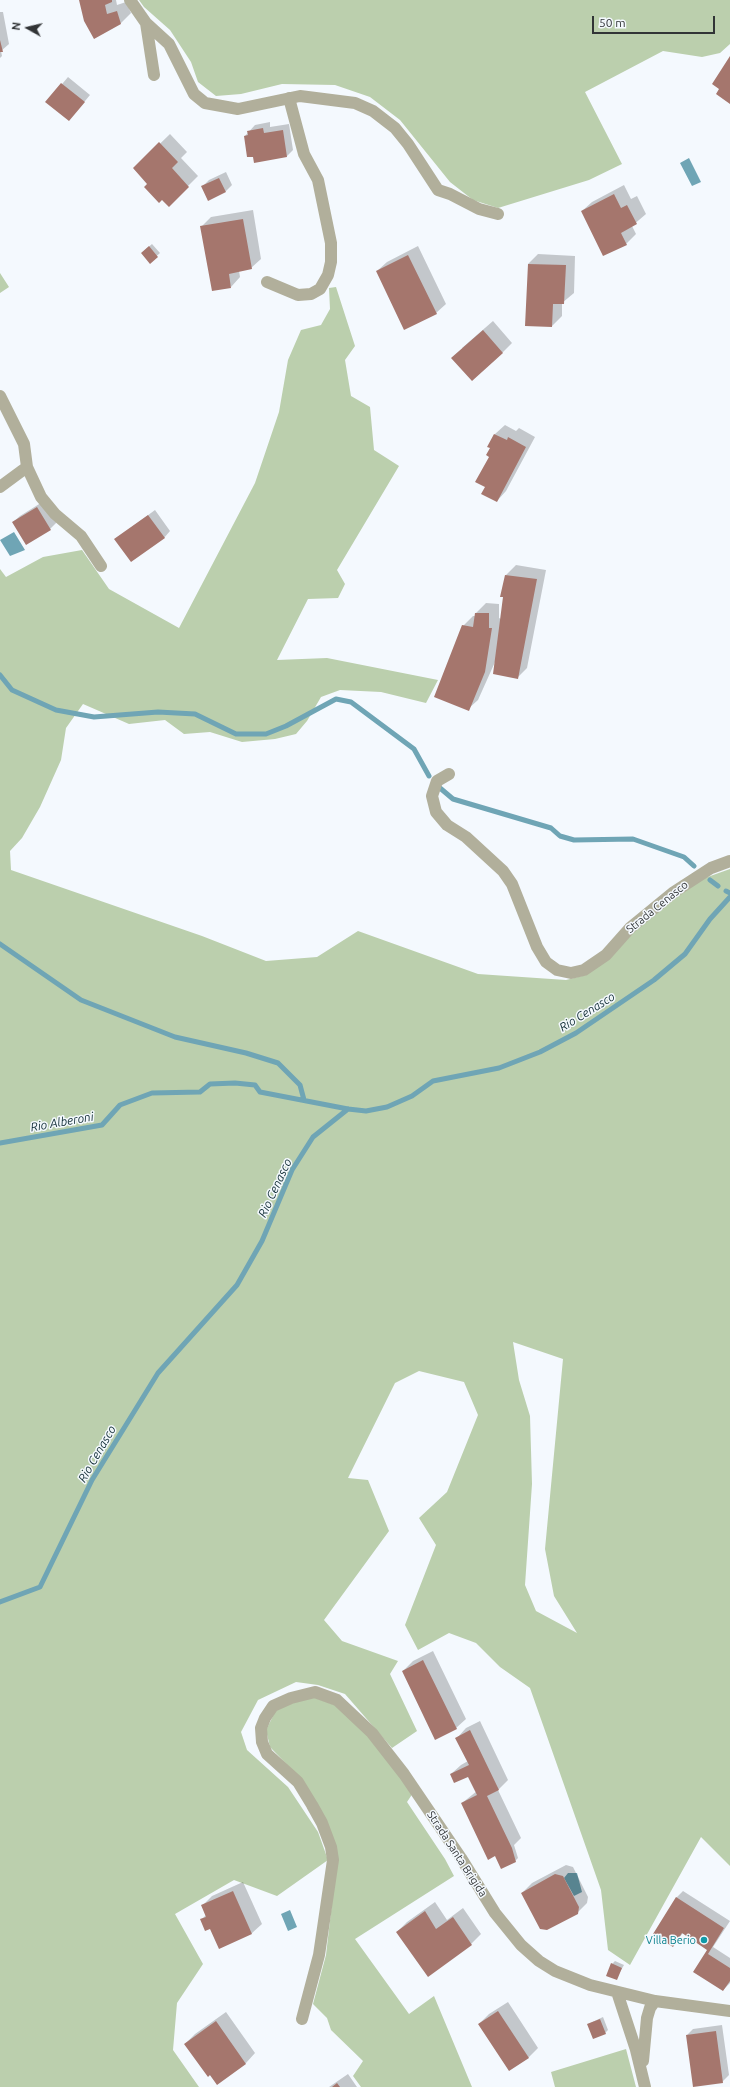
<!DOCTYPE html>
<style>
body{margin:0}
#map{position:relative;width:730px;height:2087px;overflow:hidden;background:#f4f9fe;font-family:Ubuntu,sans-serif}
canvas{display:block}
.north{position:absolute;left:8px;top:8px;width:40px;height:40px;-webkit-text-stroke:3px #f4f9fe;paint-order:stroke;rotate:278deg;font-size:11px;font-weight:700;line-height:16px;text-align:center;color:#313436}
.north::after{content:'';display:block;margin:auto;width:14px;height:18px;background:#313436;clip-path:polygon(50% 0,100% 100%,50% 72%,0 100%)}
.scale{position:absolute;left:592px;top:16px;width:123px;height:18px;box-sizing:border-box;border:2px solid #313436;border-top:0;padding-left:5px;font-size:12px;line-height:14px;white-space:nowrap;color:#313436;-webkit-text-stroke:3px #f4f9fe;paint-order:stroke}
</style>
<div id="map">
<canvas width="730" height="2087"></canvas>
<div class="north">N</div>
<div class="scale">50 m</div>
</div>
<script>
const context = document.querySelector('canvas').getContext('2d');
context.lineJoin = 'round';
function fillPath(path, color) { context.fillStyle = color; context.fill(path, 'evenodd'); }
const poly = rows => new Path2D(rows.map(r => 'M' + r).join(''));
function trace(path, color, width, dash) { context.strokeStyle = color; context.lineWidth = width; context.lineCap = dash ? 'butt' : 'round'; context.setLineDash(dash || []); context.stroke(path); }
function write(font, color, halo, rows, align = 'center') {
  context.font = font + ' Ubuntu,sans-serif'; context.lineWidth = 3; context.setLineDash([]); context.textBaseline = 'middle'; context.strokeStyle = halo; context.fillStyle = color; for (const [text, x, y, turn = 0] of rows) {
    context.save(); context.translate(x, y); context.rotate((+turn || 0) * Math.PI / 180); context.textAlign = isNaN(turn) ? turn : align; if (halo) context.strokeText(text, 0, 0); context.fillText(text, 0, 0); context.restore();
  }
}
const green = poly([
 [139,0,730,0,730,44,720,53,702,57,663,51,585,92,622,164,589,180,498,208,473,200,450,182,400,120,370,97,335,85,282,84,241,94,216,96,198,82,191,62,170,30,144,7],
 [0,273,9,287,0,293],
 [336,287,355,346,345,360,351,396,370,407,374,450,399,466,337,570,345,584,338,598,308,599,277,660,327,658,438,680,426,703,381,692,340,690,321,697,307,721,296,734,275,739,242,742,210,732,184,734,165,720,129,724,83,704,66,728,61,760,40,807,22,838,10,851,11,870,202,936,266,961,317,957,358,931,478,974,566,980,586,975,632,931,699,880,730,869,730,1866,701,1837,630,1965,608,1950,601,1890,530,1688,500,1667,476,1643,449,1633,418,1650,405,1625,436,1545,419,1518,447,1492,478,1415,464,1382,419,1371,395,1383,348,1478,368,1480,389,1531,324,1620,342,1641,398,1661,390,1674,417,1731,392,1748,345,1694,318,1685,296,1682,258,1700,241,1732,247,1750,288,1787,318,1832,328,1860,277,1896,234,1880,175,1914,203,1964,177,2003,173,2050,199,2087,0,2087,0,569,6,577,43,557,82,550,109,589,179,628,255,483,279,412,288,360,301,330,321,325,330,309,329,288],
 [513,1342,563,1359,545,1549,554,1596,577,1633,536,1611,525,1585,532,1484,530,1416,519,1380],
 [313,1697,340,1707,372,1737,413,1793,407,1802,445,1859,454,1876,355,1939,409,2014,434,1996,472,2087,361,2087,353,2076,363,2061,331,2030,327,2018,313,2004,326,1955,337,1860,300,1778,270,1747,266,1730,276,1710,293,1701],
 [626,2049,636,2087,555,2087,551,2072]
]);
const water = poly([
 [689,158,701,182,692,186,680,163],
 [14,532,25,550,10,556,0,540],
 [568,1873,577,1873,582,1892,574,1896,564,1878],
 [290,1910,297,1927,288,1931,281,1914]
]);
const shadow = poly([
 [80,0,116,0,117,5,126,2,131,13,121,23,94,38],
 [0,12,3,12,9,44,1,51,2,56,0,58],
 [68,77,90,95,75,113,47,102],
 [270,122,270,127,289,124,293,150,286,157,254,155,245,136,255,125],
 [170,134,187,152,181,158,198,176,169,205,134,169],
 [226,172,232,185,226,191,202,187,209,180],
 [624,185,631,199,637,196,646,214,632,226,636,234,626,244,582,211,592,202],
 [253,210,261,259,251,268,239,271,240,277,231,287,201,227,211,217],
 [152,244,160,253,150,262,145,250],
 [418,246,446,304,436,313,377,271,387,262],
 [538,254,575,256,574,293,562,303,562,316,552,326,528,264],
 [493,321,512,343,502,353,462,348],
 [505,425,516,431,519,428,535,437,506,491,497,501,486,487,491,448,489,446,495,434],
 [44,501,57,522,50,529,26,544,13,522,20,516],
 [155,510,170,531,164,538,116,539],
 [516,565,546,570,527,668,517,678,495,662,478,700,468,709,463,626,473,616,476,616,476,613,486,603,499,604,499,618,501,619,506,575],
 [433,1651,466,1719,456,1728,403,1671,413,1661],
 [480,1721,508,1780,498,1790,521,1838,514,1845,518,1858,515,1861,496,1855,462,1803,477,1791,469,1775,451,1774,461,1765,468,1761,457,1738,466,1728],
 [566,1865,573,1867,588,1897,587,1903,577,1913,522,1893,532,1883],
 [243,1882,262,1924,252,1933,220,1948,211,1928,201,1920,206,1915,202,1906,212,1896],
 [683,1891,730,1921,713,1947,730,1958,730,1983,723,1990,694,1972,709,1949,683,1933,673,1945,676,1898],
 [435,1902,447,1920,463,1908,481,1934,471,1944,428,1975,397,1932,407,1922],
 [615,1961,624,1965,616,1979,612,1964],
 [508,2002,538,2048,529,2057,509,2070,479,2024,489,2014],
 [226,2012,255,2053,246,2063,217,2084,185,2044,195,2034],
 [603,2017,608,2030,605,2033,588,2024],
 [722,2025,729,2075,722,2082,687,2035,693,2029],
 [348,2074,357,2087,329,2087]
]);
const stream = poly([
 [0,675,12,690,56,710,94,717,158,712,195,714,236,734,266,734,286,726,336,699,351,702,414,749,429,776],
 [440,788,453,799,551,828,560,836,574,840,633,839,684,857,694,866],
 [710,880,718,886],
 [726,891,730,893],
 [0,944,81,1000,175,1037,246,1053,278,1063,300,1085,304,1100],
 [0,1143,102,1125,120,1105,152,1093,200,1092,210,1084,235,1083,255,1085,260,1092,348,1109,366,1111,387,1107,412,1096,433,1081,499,1068,540,1052,576,1033,654,980,685,954,710,919,730,897],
 [0,1602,40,1587,92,1480,158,1373,237,1285,262,1241,292,1170,313,1137,348,1109]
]);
const building = poly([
 [79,0,112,0,112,2,105,5,107,14,117,11,121,24,94,39,84,21],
 [0,40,3,52,0,52],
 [730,56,730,104,716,94,719,89,712,84],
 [61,83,85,102,69,121,45,102],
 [263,128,264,133,283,130,287,157,254,163,253,157,247,157,244,136,248,135,247,131],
 [159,142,178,162,172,168,189,187,169,207,162,200,159,203,144,187,147,184,133,168],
 [219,178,226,192,208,201,201,186],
 [614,194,621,208,627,205,637,224,621,233,627,245,603,256,581,211],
 [243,219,252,269,229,274,231,288,212,291,200,226],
 [149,246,158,257,150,264,141,253],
 [408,255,437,314,404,330,376,271],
 [528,264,566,265,564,304,553,304,552,327,525,326],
 [483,330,503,353,472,381,451,358],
 [494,434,507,440,508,437,526,447,497,502,481,494,485,487,475,482,489,457,486,455,490,448,487,447],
 [37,507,51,530,26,545,12,522],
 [148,515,165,538,131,562,114,539],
 [505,575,537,579,518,679,493,674,503,597,500,597],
 [475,613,489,613,489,628,492,628,485,672,469,711,434,697,462,625,473,627],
 [423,1660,457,1729,435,1740,402,1671],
 [470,1730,499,1790,487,1796,512,1848,516,1862,501,1869,495,1856,488,1860,461,1803,477,1795,468,1777,454,1783,450,1774,469,1765,455,1738],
 [555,1874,563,1876,579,1907,578,1914,547,1930,540,1929,521,1893],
 [233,1891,252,1934,219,1949,210,1929,205,1931,200,1919,206,1917,201,1905],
 [676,1897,724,1928,708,1954,730,1968,730,1981,723,1991,693,1972,707,1950,682,1933,673,1947,653,1934],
 [425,1911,436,1929,453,1917,472,1945,428,1977,396,1932],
 [611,1963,622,1968,617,1980,606,1976],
 [498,2011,529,2058,509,2071,478,2024],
 [600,2019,606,2034,593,2039,587,2024],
 [216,2021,246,2064,217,2085,210,2075,208,2077,184,2044],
 [716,2031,723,2083,693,2087,686,2035],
 [337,2083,340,2087,332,2087]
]);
const street = poly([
 [130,0,146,23,169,44,194,94,205,103,238,109,300,96,355,103,373,111,395,128,408,144,438,190,450,194,479,209,498,214],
 [146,23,154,75],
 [267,282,298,295,311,294,320,289,328,275,331,262,331,243,318,180,304,154,289,98],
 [0,396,24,444,27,467,41,497,55,514,81,536,101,566],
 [0,487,27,467],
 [449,774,437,781,432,796,436,812,447,825,466,837,503,871,512,884,537,947,546,962,557,970,571,973,584,970,606,955,630,928,674,892,711,868,730,861],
 [617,1992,636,2050,645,2087],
 [302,2019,319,1955,333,1860,331,1847,322,1823,312,1805,298,1782,267,1754,262,1742,261,1728,265,1718,273,1706,291,1698,315,1692,337,1700,372,1733,404,1774,461,1858,495,1913,521,1945,539,1961,555,1971,590,1985,655,2001,730,2011],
 [643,2061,647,2018,650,2008,655,2001]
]);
const markers = [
 [704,1940,4,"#0f9aa8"]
];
const streetNames = [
 ["Strada Cenasco",657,907,-39],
 ["Strada Santa Brigida",457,1854,57]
];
const cultureNames = [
 ["Villa Berio",696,1940]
];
const waterNames = [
 ["Rio Cenasco",587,1012,-32],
 ["Rio Alberoni",62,1122,-10],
 ["Rio Cenasco",275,1188,-65],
 ["Rio Cenasco",97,1454,-60]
];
fillPath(green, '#bbcfad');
fillPath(water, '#6fa5b5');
fillPath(shadow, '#0003');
trace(stream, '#6fa5b5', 5);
fillPath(building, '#a5766d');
trace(street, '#b1af9b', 12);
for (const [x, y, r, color] of markers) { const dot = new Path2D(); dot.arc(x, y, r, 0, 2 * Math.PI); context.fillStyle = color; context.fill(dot); trace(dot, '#f4f9fe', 1.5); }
write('11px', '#313436', '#f4f9fe', streetNames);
write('11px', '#0d838f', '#f4f9fe', cultureNames, 'right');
write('italic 12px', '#132f37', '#f4f9fe', waterNames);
</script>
